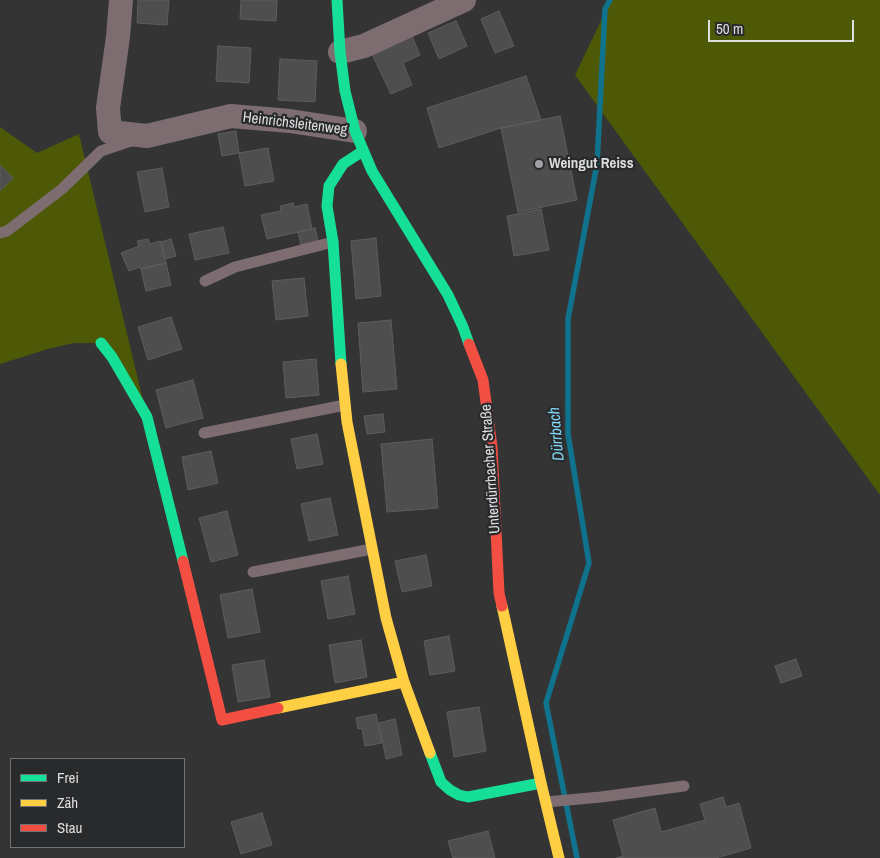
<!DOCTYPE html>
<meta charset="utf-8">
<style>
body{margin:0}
#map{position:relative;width:880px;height:858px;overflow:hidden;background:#343435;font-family:"Archivo Narrow",sans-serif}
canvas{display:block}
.legend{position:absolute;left:10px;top:758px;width:175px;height:90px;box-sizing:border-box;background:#292a2c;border:1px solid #717274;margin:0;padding:6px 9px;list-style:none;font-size:15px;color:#dddedf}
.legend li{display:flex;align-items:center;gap:10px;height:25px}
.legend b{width:25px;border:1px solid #717274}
.scale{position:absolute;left:708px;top:20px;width:146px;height:22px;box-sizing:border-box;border:2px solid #dddedf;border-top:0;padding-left:6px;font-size:15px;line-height:18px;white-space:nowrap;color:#dddedf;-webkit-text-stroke:4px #292a2c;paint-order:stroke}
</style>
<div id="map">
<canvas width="880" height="858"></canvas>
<ul class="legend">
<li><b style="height:6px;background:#16e098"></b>Frei</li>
<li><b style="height:6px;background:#ffcf43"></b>Zäh</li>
<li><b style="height:6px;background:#f24e42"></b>Stau</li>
</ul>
<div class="scale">50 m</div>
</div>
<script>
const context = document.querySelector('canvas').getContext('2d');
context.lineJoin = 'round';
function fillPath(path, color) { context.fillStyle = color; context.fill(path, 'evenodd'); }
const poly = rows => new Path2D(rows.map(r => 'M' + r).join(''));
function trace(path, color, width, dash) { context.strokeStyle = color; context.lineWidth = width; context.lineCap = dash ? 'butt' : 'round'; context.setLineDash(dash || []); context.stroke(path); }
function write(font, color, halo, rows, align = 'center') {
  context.font = font + ' "Archivo Narrow",sans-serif'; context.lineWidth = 4.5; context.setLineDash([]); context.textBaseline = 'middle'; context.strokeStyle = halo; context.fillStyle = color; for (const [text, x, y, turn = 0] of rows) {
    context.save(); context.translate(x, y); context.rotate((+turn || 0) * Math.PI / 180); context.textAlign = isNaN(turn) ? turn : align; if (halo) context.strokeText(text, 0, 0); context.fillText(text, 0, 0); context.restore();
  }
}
const green = poly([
 [611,0,880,0,880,495,575,75],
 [0,127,37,153,79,134,147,417,101,343,74,343,48,349,0,364]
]);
const stream = poly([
 [577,858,546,703,589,563,568,434,568,319,597,164,605,9,610,0]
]);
const building = poly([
 [138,0,169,0,167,25,137,23,138,0],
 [241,0,277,0,276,21,240,19,241,0],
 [499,11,514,46,495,53,481,19,499,11],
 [456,21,467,46,439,59,428,33,456,21],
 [412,36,420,55,403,63,412,85,391,94,372,54,412,36],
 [218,46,251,48,249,83,216,81,218,46],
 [280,59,317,61,315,102,278,100,280,59],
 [526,76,541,120,501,128,439,148,427,108,526,76],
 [560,116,577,200,518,212,501,128,560,116],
 [236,131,239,153,222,156,218,134,236,131],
 [268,148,274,181,245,186,239,153,268,148],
 [0,165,13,178,0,191,0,165],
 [162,168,169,207,145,212,137,172,162,168],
 [293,203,294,207,307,204,312,229,267,239,261,215,281,211,280,206,293,203],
 [541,209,549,250,514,256,507,216,541,209],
 [223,227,229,253,195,260,189,234,223,227],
 [315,228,318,241,301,245,298,232,315,228],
 [376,238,381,296,356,299,351,241,376,238],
 [148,239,150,244,161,241,166,263,141,269,140,267,129,271,121,253,139,246,137,241,148,239],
 [171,239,176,256,165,259,161,242,171,239],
 [166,263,171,285,146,291,141,269,166,263],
 [304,278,308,316,276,320,272,281,304,278],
 [171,317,182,349,148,360,138,327,171,317],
 [391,320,397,389,363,392,358,323,391,320],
 [316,359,319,395,286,398,283,362,316,359],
 [193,380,203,418,166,428,156,390,193,380],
 [383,414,385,432,367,434,364,416,383,414],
 [317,434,323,464,297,469,291,439,317,434],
 [432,439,438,508,387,512,381,444,432,439],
 [211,451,218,483,188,490,182,457,211,451],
 [330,498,338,535,309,541,301,504,330,498],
 [227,511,238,555,211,562,199,518,227,511],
 [426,555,432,586,402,592,395,561,426,555],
 [348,576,355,614,328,619,321,581,348,576],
 [252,589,260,632,228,638,220,595,252,589],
 [449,636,455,671,430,675,424,641,449,636],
 [361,640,367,677,335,683,329,645,361,640],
 [796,659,802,676,781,683,775,666,796,659],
 [264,660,270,697,238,702,232,665,264,660],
 [479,707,486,751,454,757,447,712,479,707],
 [376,714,382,743,365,746,362,728,358,729,356,718,376,714],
 [395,719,402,755,386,759,379,723,395,719],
 [723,797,726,807,739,803,751,848,716,858,616,858,623,856,613,820,655,808,661,832,705,820,700,804,723,797],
 [262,813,272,845,241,854,231,822,262,813],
 [488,831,495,858,453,858,448,841,488,831]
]);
const lane = poly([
 [0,233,7,231,62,189,101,151,134,140],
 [205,281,235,267,333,242],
 [204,433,345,405],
 [253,572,372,549],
 [546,802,601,797,684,786]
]);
const street = poly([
 [121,0,118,37,108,108,110,132,147,136,231,116,290,121,355,131],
 [340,52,364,46,464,0]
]);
const fast = poly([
 [337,0,340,52,345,91,355,131,372,171,448,295,463,327,469,344],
 [101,343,112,357,147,417,183,561],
 [341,364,333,242,327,206,329,186,343,164,363,151],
 [430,753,441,782,450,790,459,795,468,797,541,783]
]);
const slow = poly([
 [341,364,347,422,386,618,404,682,430,753],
 [502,606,541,783,559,858],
 [278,708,404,682]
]);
const jam = poly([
 [469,344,483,380,492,447,499,593,502,606],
 [183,561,222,720,278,708]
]);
const markers = [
 [539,164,5,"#a2a2a4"]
];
const streetNames = [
 ["Heinrichsleitenweg",295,124,7],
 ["Unterdürrbacher Straße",491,469,-94]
];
const poiNames = [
 ["Weingut Reiss",549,164]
];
const waterNames = [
 ["Dürrbach",557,434,-95]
];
fillPath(green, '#4e5907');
trace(stream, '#10738e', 5.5);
fillPath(building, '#4e4e4f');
trace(building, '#5d5d5e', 1);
trace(lane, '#7d6d71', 11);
trace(street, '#7d6d71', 24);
trace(fast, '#16e098', 11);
trace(slow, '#ffcf43', 11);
trace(jam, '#f24e42', 11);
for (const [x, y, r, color] of markers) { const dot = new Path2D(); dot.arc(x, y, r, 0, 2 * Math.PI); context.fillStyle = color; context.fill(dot); trace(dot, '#292a2c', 2); }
write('15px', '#dddedf', '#292a2c', streetNames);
write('bold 15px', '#dddedf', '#292a2c', poiNames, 'left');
write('italic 16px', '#82d5f4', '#292a2c', waterNames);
</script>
